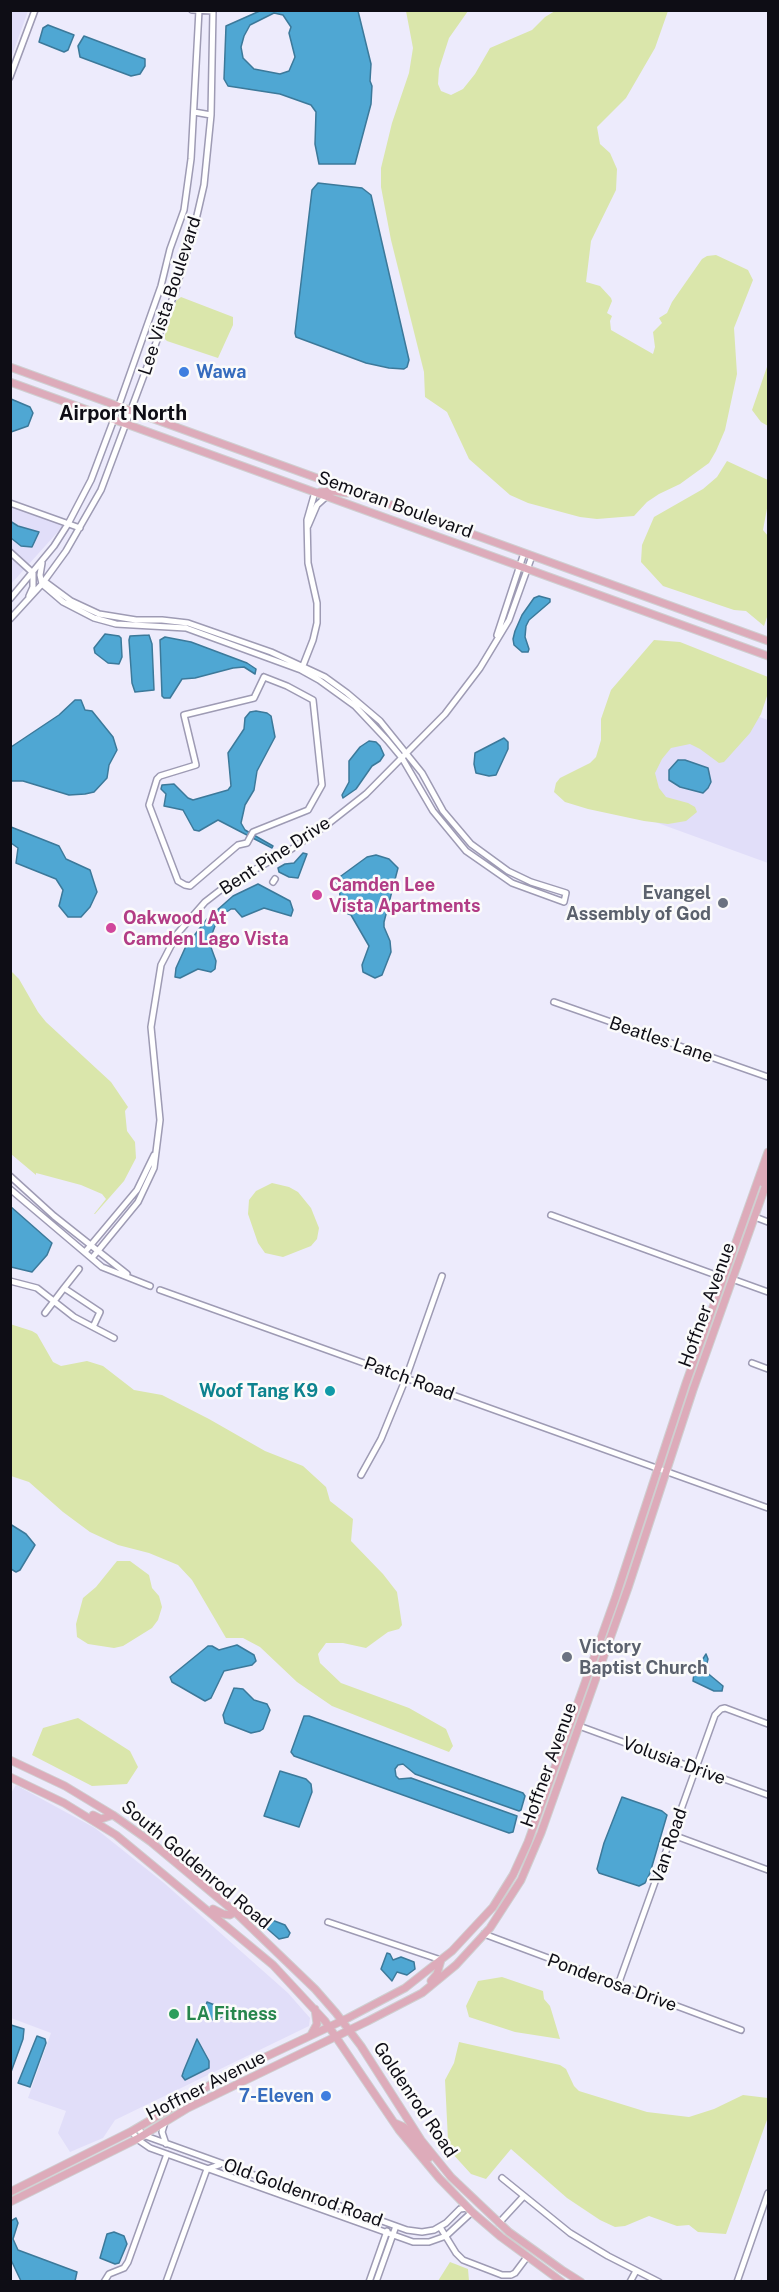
<!DOCTYPE html>
<style>
body{margin:0}
#map{position:relative;width:779px;height:2292px;overflow:hidden;background:#edebfc;font-family:"Public Sans",sans-serif}
canvas{display:block}
.frame{position:absolute;inset:0;border:12px solid #0e0d15;pointer-events:none}
</style>
<div id="map">
<canvas width="779" height="2292"></canvas>
<div class="frame"></div>
</div>
<script>
const context = document.querySelector('canvas').getContext('2d');
context.lineJoin = 'round';
function fillPath(path, color) { context.fillStyle = color; context.fill(path, 'evenodd'); }
const poly = rows => new Path2D(rows.map(r => 'M' + r).join(''));
function trace(path, color, width, dash) { context.strokeStyle = color; context.lineWidth = width; context.lineCap = dash ? 'butt' : 'round'; context.setLineDash(dash || []); context.stroke(path); }
function write(font, color, halo, rows, align = 'center') {
  context.font = font + ' "Public Sans",sans-serif'; context.lineWidth = 5; context.setLineDash([]); context.textBaseline = 'middle'; context.strokeStyle = halo; context.fillStyle = color; for (const [text, x, y, turn = 0] of rows) {
    context.save(); context.translate(x, y); context.rotate((+turn || 0) * Math.PI / 180); context.textAlign = isNaN(turn) ? turn : align; if (halo) context.strokeText(text, 0, 0); context.fillText(text, 0, 0); context.restore();
  }
}
const built = poly([
 [11,11,28,11,11,58],
 [11,506,64,525,11,584],
 [656,680,768,720,768,863,611,806],
 [16,1785,95,1828,164,1883,288,1993,310,2018,309,2026,115,2120,103,2138,70,2152,58,2133,66,2111,28,2098,51,2033,11,2018,10,1795]
]);
const green = poly([
 [406,11,468,11,449,38,439,69,438,84,441,91,451,95,463,89,475,74,490,48,532,30,545,17,555,11,668,11,655,48,626,98,597,127,600,144,610,153,617,169,616,190,591,241,586,282,600,286,611,298,612,301,607,313,612,316,610,321,611,330,653,354,655,347,653,332,662,323,659,318,667,313,672,302,702,259,707,256,716,255,748,270,753,280,734,328,737,374,725,430,716,451,709,463,680,484,659,494,647,502,634,516,597,519,580,517,528,503,510,495,469,459,447,412,425,397,424,372,391,240,381,187,381,168,392,123,409,73,413,48],
 [181,297,233,317,233,325,218,358,167,341,164,338,176,301],
 [768,364,768,426,761,422,752,410],
 [727,461,768,480,768,503,763,530,768,536,768,614,764,626,746,611,734,610,663,586,641,562,642,545,654,517,703,489,717,477],
 [654,640,680,642,768,677,768,693,761,714,750,733,724,762,719,763,700,749,690,744,671,748,662,759,655,773,659,788,666,797,688,803,695,807,697,812,686,821,668,824,644,821,588,809,565,802,554,792,556,783,560,778,590,763,596,757,601,740,601,719,611,690],
 [11,971,19,979,38,1012,46,1022,111,1082,128,1107,125,1111,127,1131,135,1142,136,1158,124,1181,95,1214,94,1214,106,1199,102,1194,81,1185,40,1174,36,1173,36,1175,11,1154],
 [272,1183,289,1187,298,1192,311,1208,319,1228,317,1239,311,1246,283,1257,265,1253,258,1243,248,1214,249,1200,256,1191],
 [10,1324,32,1331,37,1334,53,1362,61,1366,87,1361,103,1366,134,1390,162,1395,209,1419,265,1451,303,1466,326,1487,330,1501,353,1519,351,1541,383,1574,397,1592,402,1625,399,1629,388,1632,366,1648,343,1643,326,1643,318,1654,320,1663,341,1683,409,1708,446,1729,453,1746,449,1752,332,1706,297,1682,260,1647,243,1638,226,1638,192,1580,178,1565,149,1553,118,1545,90,1532,63,1512,29,1482,11,1476],
 [117,1561,130,1561,149,1575,152,1588,159,1596,162,1607,158,1620,152,1628,123,1646,114,1648,88,1644,77,1637,76,1624,83,1598,96,1587],
 [78,1718,130,1751,138,1767,127,1784,92,1786,32,1755,43,1728],
 [502,1977,543,1991,544,1999,550,2006,560,2039,515,2032,469,2017,466,2006,478,1981],
 [459,2042,560,2065,566,2069,574,2086,579,2091,647,2112,689,2117,714,2109,743,2095,768,2098,768,2117,726,2234,698,2232,689,2225,677,2226,649,2216,625,2226,615,2227,600,2220,567,2198,511,2149,486,2179,471,2174,451,2152,448,2140,445,2080,454,2063],
 [450,2262,468,2269,469,2281,438,2281]
]);
const water = poly([
 [262,10,358,11,371,64,370,81,372,86,371,104,355,164,319,164,315,144,316,112,311,105,280,94,228,86,224,79,226,26,262,10],
 [274,13,283,15,291,27,289,33,295,57,289,71,280,74,254,69,243,58,241,47,244,36,250,25,274,13],
 [48,25,74,35,68,50,64,52,39,42,43,28,48,25],
 [84,36,145,59,145,66,140,74,131,76,80,57,78,46,84,36],
 [318,183,362,188,371,195,409,360,407,367,404,369,389,368,366,363,296,337,295,333,312,190,318,183],
 [11,399,30,407,33,413,28,426,11,432,11,399],
 [10,521,18,526,39,532,32,547,21,546,11,538,10,521],
 [539,596,550,599,550,602,529,620,526,626,525,637,529,649,528,652,522,652,514,645,513,639,515,631,522,615,534,598,539,596],
 [105,634,119,636,121,638,122,657,119,664,108,663,95,653,94,648,105,634],
 [149,635,152,644,154,690,135,692,132,683,129,640,130,636,149,635],
 [165,637,191,642,247,663,256,669,255,674,244,667,233,668,195,678,182,679,170,698,164,698,162,696,160,640,165,637],
 [75,700,81,700,85,710,92,711,113,737,117,750,109,765,107,778,94,792,85,794,69,795,23,781,11,781,11,747,59,715,75,700],
 [256,711,267,713,271,716,275,737,257,771,254,790,245,805,241,823,245,830,273,846,272,848,218,820,199,831,194,830,183,810,164,806,166,794,161,789,162,785,174,784,188,798,193,800,228,790,231,786,228,753,244,729,245,718,250,712,256,711],
 [504,738,508,742,508,749,496,775,489,776,476,773,474,764,475,753,504,738],
 [369,741,376,742,380,746,384,755,380,761,372,766,356,789,343,798,342,795,349,782,349,761,360,747,369,741],
 [678,760,685,760,708,768,711,782,708,788,703,793,680,787,669,780,669,770,678,760],
 [11,827,59,846,66,859,90,870,97,892,90,907,81,917,68,917,59,906,63,890,56,879,16,863,18,848,11,843,11,827],
 [303,853,307,854,298,878,289,877,279,872,278,868,285,864,294,863,303,853],
 [376,855,389,859,398,868,384,922,384,927,390,941,391,952,382,975,375,978,363,972,362,965,369,946,351,915,339,910,340,891,336,882,341,876,367,857,376,855],
 [258,884,290,901,293,910,291,916,264,908,242,917,235,909,231,909,218,918,209,942,216,961,215,969,211,972,198,969,180,978,175,977,176,968,186,946,207,919,233,896,258,884],
 [10,1206,52,1243,47,1255,32,1272,11,1267,10,1206],
 [10,1524,26,1534,35,1545,20,1570,16,1572,11,1569,10,1524],
 [212,1646,219,1650,237,1645,254,1655,256,1661,252,1665,224,1671,211,1698,205,1701,172,1682,170,1677,208,1646,212,1646],
 [706,1654,708,1659,705,1671,723,1686,722,1691,714,1691,693,1681,694,1673,706,1654],
 [234,1688,243,1689,254,1700,267,1704,270,1710,263,1729,260,1731,251,1733,225,1723,223,1715,234,1688],
 [304,1716,309,1716,523,1793,525,1796,521,1810,519,1811,415,1774,403,1764,398,1765,395,1769,396,1776,399,1779,411,1778,517,1816,513,1832,509,1833,294,1756,291,1752,304,1716],
 [280,1771,306,1779,311,1784,312,1792,299,1827,264,1816,280,1771],
 [622,1797,662,1811,667,1815,650,1873,645,1883,639,1886,599,1873,597,1869,604,1843,622,1797],
 [259,1915,285,1925,290,1933,288,1937,279,1939,255,1918,259,1915],
 [387,1953,390,1954,393,1960,401,1957,414,1962,415,1969,407,1975,397,1972,392,1981,381,1969,387,1953],
 [207,2002,225,2009,226,2014,216,2021,211,2019,205,2008,207,2002],
 [11,2025,24,2029,23,2039,11,2072,11,2025],
 [37,2036,45,2039,46,2043,30,2087,18,2083,37,2036],
 [197,2039,209,2061,209,2068,185,2080,182,2076,184,2070,197,2039],
 [16,2218,18,2223,13,2239,18,2250,77,2272,75,2281,21,2281,11,2260,11,2221,16,2218],
 [114,2232,124,2236,127,2244,119,2263,115,2264,100,2258,107,2234,114,2232]
]);
const minor = poly([
 [192,10,213,11],
 [10,77,35,10],
 [194,112,211,115],
 [10,503,80,528],
 [308,526,317,505,327,496],
 [10,552,33,573,33,587,29,596],
 [42,563,40,575,42,584,63,602,94,618,116,624,186,628,301,670,319,680,355,706,387,740,402,758,433,811,466,851,512,883,564,902,566,893,531,882,508,871,471,844,443,811,422,773,380,721,347,693,325,677,271,652,188,623,162,620,136,620,99,614,71,601,44,581],
 [10,599,54,546,68,524,91,480,114,419,161,286,170,249,184,210,191,159,199,10],
 [10,619,42,584,66,551,101,490,175,292,195,224,204,185,211,115,213,10],
 [497,635,524,553],
 [302,668,313,640,317,623,317,603,308,563,307,520,315,492],
 [264,677,287,686,313,700,322,785,308,810,253,832,247,843,238,845,190,886,185,885,178,881,149,805,157,779,160,776,196,765,184,715,254,698,264,677],
 [273,882,275,879],
 [554,1002,768,1077],
 [10,1176,54,1216,127,1274],
 [10,1189,102,1267,150,1286],
 [551,1215,724,1278],
 [755,1217,768,1222],
 [85,1252,137,1190,154,1155],
 [92,1258,138,1202,154,1168,160,1120,151,1027,161,965,177,934,205,902,227,885,290,850,324,827,366,794,445,714,480,668,509,620,532,556],
 [732,1279,768,1292],
 [10,1281,37,1288,74,1317,93,1327,100,1312,64,1288,79,1269],
 [160,1290,768,1508],
 [45,1313,64,1288],
 [93,1327,114,1338],
 [752,1363,768,1369],
 [361,1475,381,1439,406,1378,442,1276],
 [579,1726,768,1795],
 [673,1835,768,1870],
 [328,1922,441,1960],
 [484,1934,741,2030],
 [618,1985,715,1715,721,1709,725,1708,768,1724],
 [165,2122,162,2132,166,2144],
 [138,2128,143,2135,407,2230,422,2232,434,2230,446,2223,460,2209,468,2208],
 [132,2131,137,2139,150,2148,413,2242,429,2242,446,2236,472,2212],
 [502,2178,570,2233,608,2256,659,2282],
 [499,2223,523,2197],
 [440,2227,456,2253,463,2260,502,2275,511,2275,515,2273,527,2257],
 [104,2282,109,2274,124,2268,128,2262,167,2154],
 [166,2282,207,2169,219,2165],
 [369,2282,387,2231],
 [376,2282,396,2226],
 [630,2282,636,2271],
 [737,2282,768,2193]
]);
const major = poly([
 [10,367,768,641],
 [10,382,768,656],
 [320,492,334,491,347,493],
 [763,1183,768,1169],
 [10,1760,65,1786,113,1815,151,1842,235,1912,315,1989,336,2013,361,2046,421,2140,451,2177,509,2232,562,2270,581,2282],
 [10,1777,64,1803,116,1835,273,1965,325,2021,399,2130,439,2178,472,2212,501,2237,562,2282],
 [93,1815,101,1819,113,1815],
 [213,1909,223,1914,230,1915,235,1912],
 [431,1981,437,1974,441,1960],
 [311,2035,317,2024,315,2009],
 [395,2123,404,2127,429,2158],
 [10,2192,132,2131,227,2075,348,2018,405,1988,452,1951,493,1907,513,1875,528,1842,616,1596,686,1383,768,1152],
 [10,2202,137,2139,188,2108,368,2021,422,1993,456,1965,490,1928,521,1880,541,1833,628,1588,693,1390,768,1179]
]);
const markers = [
 [184,372,6,"#3f7fe0"],
 [317,895,6,"#d1479c"],
 [723,903,6,"#6b7280"],
 [111,928,6,"#d1479c"],
 [330,1391,6,"#0f9aa8"],
 [567,1657,6,"#6b7280"],
 [174,2014,6,"#2e9e5b"],
 [326,2096,6,"#3f7fe0"]
];
const streetNames = [
 ["Lee Vista Boulevard",170,296,-72],
 ["Semoran Boulevard",395,505,20],
 ["Bent Pine Drive",275,856,-33],
 ["Beatles Lane",661,1040,19],
 ["Hoffner Avenue",707,1305,-70],
 ["Patch Road",409,1379,20],
 ["Volusia Drive",674,1761,20],
 ["Hoffner Avenue",549,1765,-70],
 ["Van Road",669,1846,-71],
 ["South Goldenrod Road",196,1865,40],
 ["Ponderosa Drive",612,1983,20],
 ["Hoffner Avenue",206,2086,-27],
 ["Goldenrod Road",415,2100,56],
 ["Old Goldenrod Road",303,2193,20]
];
const shopNames = [
 ["Wawa",196,372],
 ["7-Eleven",314,2096,"right"]
];
const hotelNames = [
 ["Camden Lee",329,885],
 ["Vista Apartments",329,906],
 ["Oakwood At",123,918],
 ["Camden Lago Vista",123,939]
];
const worshipNames = [
 ["Evangel",711,893],
 ["Assembly of God",711,914],
 ["Victory",579,1647,"left"],
 ["Baptist Church",579,1668,"left"]
];
const cultureNames = [
 ["Woof Tang K9",318,1391]
];
const leisureNames = [
 ["LA Fitness",186,2014]
];
const neighbourhoodNames = [
 ["Airport North",123,414]
];
fillPath(built, '#e1def9');
fillPath(green, '#dae6ab');
fillPath(water, '#4fa7d3');
trace(water, '#3c799a', 1.5);
trace(minor, '#9e9bb4', 8);
trace(major, '#cfcfd0', 9);
trace(minor, '#fff', 5);
trace(major, '#ddabba', 7);
for (const [x, y, r, color] of markers) { const dot = new Path2D(); dot.arc(x, y, r, 0, 2 * Math.PI); context.fillStyle = color; context.fill(dot); trace(dot, '#fbfbfb', 2); }
write('18px', '#0e0d15', '#fbfbfb', streetNames);
write('bold 18px', '#366cbe', '#fbfbfb', shopNames, 'left');
write('bold 18px', '#b23c85', '#fbfbfb', hotelNames, 'left');
write('bold 18px', '#5b616d', '#fbfbfb', worshipNames, 'right');
write('bold 18px', '#0d838f', '#fbfbfb', cultureNames, 'right');
write('bold 18px', '#27864d', '#fbfbfb', leisureNames, 'left');
write('bold 20px', '#0e0d15', '#fbfbfb', neighbourhoodNames);
</script>
